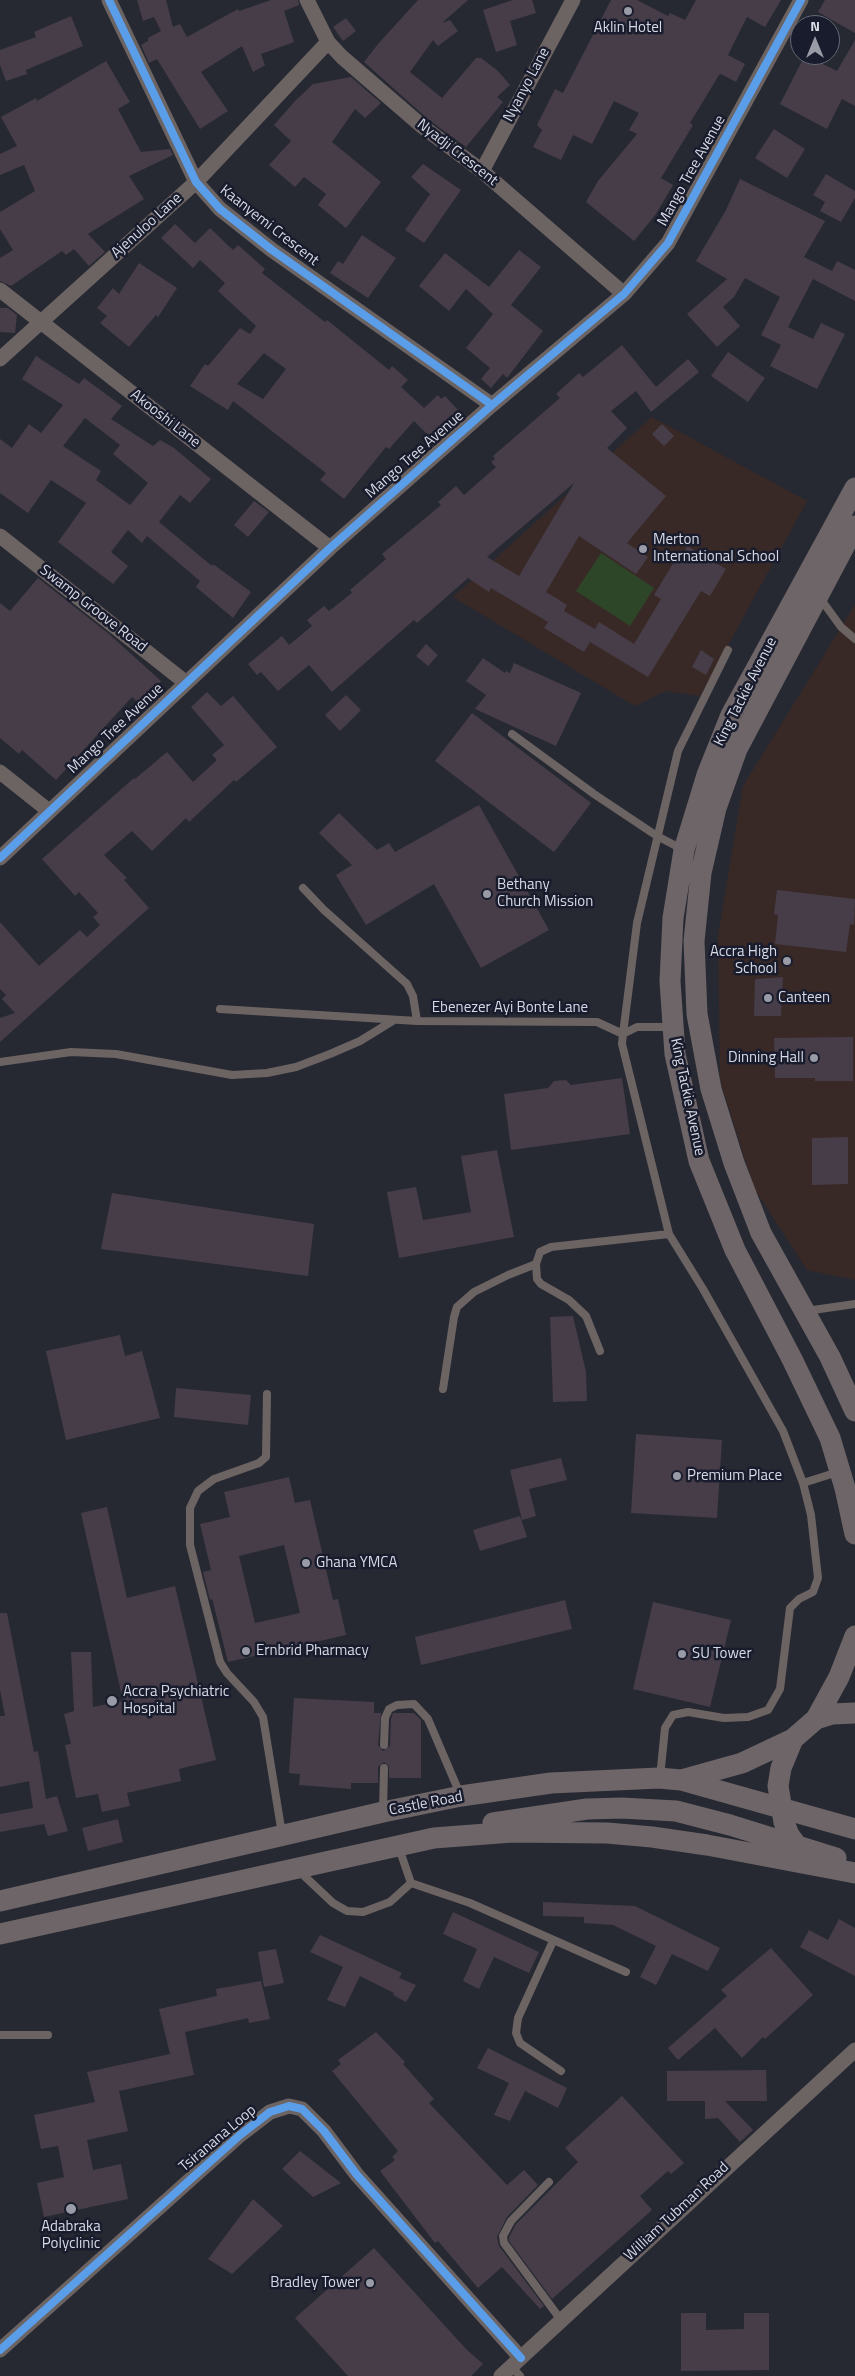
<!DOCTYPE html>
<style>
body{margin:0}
#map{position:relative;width:855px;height:2376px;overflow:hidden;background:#272932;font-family:"Titillium Web",sans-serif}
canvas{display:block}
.north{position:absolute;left:790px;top:15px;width:50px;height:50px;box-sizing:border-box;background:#191c2d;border:1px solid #656877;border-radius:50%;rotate:0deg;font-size:14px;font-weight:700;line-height:20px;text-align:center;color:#d7dae5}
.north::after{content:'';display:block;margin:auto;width:18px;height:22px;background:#999ca6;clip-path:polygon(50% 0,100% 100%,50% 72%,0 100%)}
</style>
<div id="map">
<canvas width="855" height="2376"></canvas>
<div class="north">N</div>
</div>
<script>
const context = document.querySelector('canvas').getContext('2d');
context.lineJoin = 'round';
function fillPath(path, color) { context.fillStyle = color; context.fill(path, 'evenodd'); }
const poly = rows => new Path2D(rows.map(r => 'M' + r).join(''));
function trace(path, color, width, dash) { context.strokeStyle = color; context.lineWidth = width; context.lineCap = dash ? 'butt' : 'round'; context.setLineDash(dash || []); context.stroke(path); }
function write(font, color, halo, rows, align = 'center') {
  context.font = font + ' "Titillium Web",sans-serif'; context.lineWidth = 5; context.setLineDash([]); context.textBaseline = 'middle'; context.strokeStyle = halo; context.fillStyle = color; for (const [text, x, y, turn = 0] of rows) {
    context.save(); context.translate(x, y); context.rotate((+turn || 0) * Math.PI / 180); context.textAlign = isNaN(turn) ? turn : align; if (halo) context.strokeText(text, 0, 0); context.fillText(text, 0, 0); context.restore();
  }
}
const education = poly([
 [652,417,807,501,700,696,665,691,635,706,453,597],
 [855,605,855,1280,807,1270,754,1188,720,1080,718,936,743,786]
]);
const green = poly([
 [601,553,654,588,630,626,576,591]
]);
const building = poly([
 [137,0,166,0,173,27,180,24,187,37,238,9,239,11,271,0,298,0,299,5,284,11,294,42,261,54,265,65,253,72,242,46,201,72,228,111,200,129,157,59,149,63,141,45,148,41,148,38,161,31,154,17,143,21],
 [418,0,468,0,442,23,450,20,458,31,438,46,433,40,410,72,442,98,476,58,481,58,498,71,510,85,497,97,503,102,466,147,429,120,364,62,378,44],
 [513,0,532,0,536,13,510,21,517,45,496,52,483,10],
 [611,0,637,0,668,16,670,13,685,20,696,0,781,0,765,27,747,17,728,55,745,64,736,82,721,74,719,75,690,123,693,125,661,178,673,185,656,214,634,241,586,202,598,181,637,134,629,130,639,113,614,101,592,144,573,135,561,160,533,147,542,130,537,125,555,89,563,93],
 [825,0,855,0,855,33,818,12],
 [71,16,83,46,26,70,27,74,6,81,0,65,0,50,36,37,34,32],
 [346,18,356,31,343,41,333,27],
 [855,40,855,106,842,99,827,129,780,104,805,55,837,71],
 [106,61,130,102,118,109,141,152,170,149,173,155,129,176,144,199,88,234,105,252,89,266,74,249,66,255,62,251,11,286,0,281,0,258,13,250,0,229,0,212,35,191,24,165,0,175,0,154,17,146,1,117,36,98,37,101],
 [351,77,381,103,365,118,355,109,332,142,381,182,346,228,318,205,326,194,304,177,295,187,269,165,291,141,274,125,295,101,313,84],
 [774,129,805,149,787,178,755,158],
 [423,164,461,190,424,243,405,230,430,194,411,177],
 [826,174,855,191,855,198,841,222,820,211,825,202,813,195],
 [740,179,825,221,804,257,832,271,837,261,855,270,855,301,813,279,788,327,813,339,821,323,845,334,817,389,770,366,781,345,761,335,780,297,745,278,734,297,723,307,740,326,717,347,687,314,727,279,696,261,726,210],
 [175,224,195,243,210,228,233,250,238,245,265,269,262,273,325,322,327,320,389,370,392,366,408,380,401,387,424,408,438,395,441,399,445,396,458,410,430,437,414,421,389,449,386,447,344,499,320,480,326,473,233,401,228,410,190,386,205,364,208,366,240,328,250,334,256,326,218,291,225,283,200,260,193,268,161,238],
 [264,353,286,369,263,399,237,384],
 [362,235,396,258,368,298,330,273,338,261,343,264],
 [519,250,541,267,511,305,543,331,507,378,503,374,491,388,481,379,490,368,466,348,493,314,466,289,449,311,419,286,445,253,489,287],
 [139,263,177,288,158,317,156,315,129,347,100,323,107,316,97,308,113,288,119,294],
 [0,308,8,308,17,315,15,333,0,332],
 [622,345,656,387,688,359,699,372,651,412,636,391,611,411,627,428,607,448,666,496,627,543,648,557,636,574,579,536,546,592,567,605,564,611,595,629,599,622,634,644,661,599,654,595,681,550,684,552,687,546,726,569,710,596,701,591,648,677,590,642,584,652,544,628,548,622,491,588,489,592,468,578,417,623,414,620,332,692,309,665,278,691,261,672,257,675,248,664,282,636,289,645,312,626,307,620,324,606,329,611,352,593,350,590,386,559,382,554,441,505,438,502,456,486,464,495,496,467,491,462,495,459,493,456,560,398,556,394,579,373,583,377],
 [574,483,519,576,487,557],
 [728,352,765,378,748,402,711,376],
 [36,356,79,384,84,378,122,406,111,419,153,446,160,440,174,448,211,479,190,503,180,495,159,522,212,566,213,564,251,592,233,618,196,587,200,581,147,536,142,543,128,530,111,552,128,566,113,584,58,542,86,503,51,480,28,513,0,493,0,439,12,448,29,424,41,433,63,405,22,379],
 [85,418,120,445,113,454,148,483,130,505,96,480,101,471,63,446],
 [662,424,674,436,664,446,652,434],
 [254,501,269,512,248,537,234,525],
 [38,578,109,634,161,681,141,705,132,697,56,780,22,750,19,754,0,738,0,603,10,611],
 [426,644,438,655,428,666,416,656],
 [701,650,714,659,706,675,692,667],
 [483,658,505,673,506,671,510,673,514,663,581,693,556,746,475,709,486,695,466,681],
 [207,692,221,706,233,696,277,747,236,782,234,780,189,822,186,818,152,851,132,831,104,855,127,878,124,880,149,908,0,1042,0,1018,15,1013,2,999,6,995,0,989,0,922,39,966,80,930,87,937,100,925,93,917,98,913,79,892,75,896,42,859,134,778,135,779,167,752,193,782,217,760,212,755,224,745,191,707],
 [346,695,361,710,340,731,325,715],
 [472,713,591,803,554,852,435,761],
 [479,805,549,930,481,968,434,884,366,925,336,875,352,865,319,833,339,813,377,850,389,843,395,852],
 [777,890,855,899,854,925,850,924,846,952,775,944,778,915,774,914],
 [783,977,781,1016,754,1016,755,979],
 [853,1037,853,1081,815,1081,815,1078,775,1078,774,1038],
 [622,1078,630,1134,511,1150,504,1094,548,1088,554,1081,566,1080,571,1085],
 [848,1137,848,1184,812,1185,812,1138],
 [497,1150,514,1237,399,1258,387,1192,416,1187,423,1220,471,1212,461,1156],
 [112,1193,314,1224,308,1276,101,1249],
 [573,1316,586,1372,587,1401,553,1402,550,1317],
 [120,1335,125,1356,142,1351,160,1418,66,1440,46,1351],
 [176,1388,251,1395,248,1425,174,1417],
 [636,1434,722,1440,717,1518,631,1513],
 [561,1458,567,1480,529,1489,536,1516,522,1520,510,1470],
 [289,1477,295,1503,310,1500,333,1600,338,1599,346,1635,228,1662,215,1610,212,1599,210,1600,203,1572,211,1570,200,1524,230,1517,224,1492],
 [284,1545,300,1613,255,1623,239,1556],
 [107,1507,127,1598,175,1586,216,1760,179,1769,181,1781,127,1793,130,1806,102,1812,98,1794,76,1798,65,1745,71,1744,64,1714,74,1711,71,1652,91,1652,93,1707,123,1701,81,1513],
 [520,1516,527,1537,480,1551,473,1530],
 [565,1600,572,1629,421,1665,415,1637],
 [653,1602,731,1620,710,1707,633,1689],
 [0,1613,7,1613,34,1752,38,1751,46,1799,57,1796,68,1831,48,1836,44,1824,0,1832,0,1814,33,1808,29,1781,0,1787,0,1716,5,1716,0,1690],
 [294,1698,374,1702,374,1713,381,1713,378,1745,383,1751,390,1746,391,1719,393,1713,414,1713,421,1720,421,1778,389,1778,389,1766,384,1762,378,1767,378,1783,351,1783,351,1789,299,1785,300,1774,289,1773],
 [118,1819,123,1842,88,1851,82,1828],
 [543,1902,635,1906,720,1948,708,1971,672,1954,656,1985,640,1977,656,1946,613,1925,584,1923,584,1917,543,1916],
 [453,1912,539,1952,529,1973,494,1957,479,1989,463,1981,477,1949,443,1934],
 [839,1919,855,1928,855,1976,800,1947,809,1930,828,1940],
 [320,1935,402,1973,399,1978,416,1985,406,2002,393,1995,394,1993,360,1976,345,2007,327,2000,343,1967,310,1952],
 [771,1948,813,1995,765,2039,763,2037,742,2058,715,2028,678,2060,668,2048,727,1996,721,1990],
 [276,1949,284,1983,264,1987,258,1952],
 [261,1981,270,2019,249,2023,248,2018,185,2032,194,2075,119,2091,128,2131,87,2140,93,2170,121,2164,128,2199,44,2217,37,2183,64,2177,58,2146,41,2149,34,2115,95,2102,87,2072,170,2054,159,2009,217,1996,216,1989],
 [376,2032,405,2062,403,2064,434,2099,429,2103,507,2185,524,2170,538,2185,507,2217,497,2237,499,2246,544,2306,540,2309,502,2267,478,2288,438,2241,435,2243,380,2171,395,2160,392,2157,398,2151,332,2071,341,2064,338,2060],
 [488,2048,567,2088,558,2108,525,2091,510,2121,494,2115,509,2083,477,2068],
 [766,2070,767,2101,725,2101,753,2130,740,2142,718,2118,705,2119,705,2101,667,2101,667,2071],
 [622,2096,684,2163,671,2174,668,2171,640,2196,652,2210,552,2299,509,2241,509,2237,516,2224,578,2162,565,2148],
 [300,2151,341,2183,313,2197,282,2169],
 [253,2199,283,2226,232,2274,208,2259],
 [374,2248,467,2350,483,2364,471,2376,348,2376,295,2318],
 [681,2313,706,2313,706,2330,744,2329,744,2313,769,2313,769,2370,681,2371]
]);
const lane = poly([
 [820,598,841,627,855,639],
 [512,734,594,794,657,836,682,849],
 [303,888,324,910,407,984,413,996,417,1021],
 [220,1009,417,1021,597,1022,623,1034,637,923,678,751,728,650],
 [672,1027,637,1027,623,1034,622,1044,669,1234,703,1289,783,1431,803,1483,838,1472],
 [0,1062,71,1052,116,1054,232,1075,267,1073,296,1067,330,1054,360,1041,394,1020],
 [806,1311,855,1304],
 [600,1351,586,1316,569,1300,541,1284,537,1279,536,1264,540,1252,551,1247,669,1234],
 [443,1389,454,1317,457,1307,474,1292,508,1275,536,1264],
 [267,1394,266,1457,259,1463,214,1479,198,1491,190,1508,190,1545,220,1662,227,1673,254,1702,263,1717,282,1834],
 [384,1745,385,1718,389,1709,397,1705,414,1704,428,1719,460,1794],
 [660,1777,665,1728,673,1715,688,1712,724,1718,748,1717,768,1710,780,1689,790,1608,799,1599,813,1592,818,1578,811,1515,803,1483],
 [383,1811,384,1768],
 [299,1871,333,1903,347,1911,363,1912,390,1902,411,1883,399,1848],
 [411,1883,470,1903,626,1972],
 [553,1941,518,2018,516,2033,520,2043,561,2071],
 [0,2035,48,2035],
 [549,2182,511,2221,503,2236,504,2243,561,2320],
 [511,2366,520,2376]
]);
const street = poly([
 [109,0,196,182,220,209,272,250,492,405],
 [307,0,328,42,342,57,423,127,482,171,624,294],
 [482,171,573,0],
 [0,290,330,548],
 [0,359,196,182,328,42],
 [0,536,185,682],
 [0,772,49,811],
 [0,858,330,548,492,405,624,294,668,243,801,0],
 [0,2350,240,2135,270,2112,289,2106,302,2109,324,2131,357,2175,521,2358],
 [501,2376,855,2050]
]);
const secondary = poly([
 [855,488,731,715,707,775,684,850,673,918,670,981,675,1054,699,1161,735,1250,792,1359,830,1438,845,1488,855,1534],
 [855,526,737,749,716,808,701,873,694,941,697,1014,711,1089,734,1163,761,1233,830,1357,855,1411],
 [816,1719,839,1677,855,1636],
 [681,1780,742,1763,793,1739],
 [493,1823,587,1809,622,1808,676,1811,730,1825,836,1858],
 [797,1846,789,1835,784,1822,778,1786,781,1768,793,1739,816,1719,832,1714,855,1713],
 [0,1901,383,1812,461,1796,551,1783,659,1778,681,1780,855,1829],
 [0,1934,434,1838,512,1832,607,1833,652,1837,707,1845,855,1873]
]);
const cycleway = poly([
 [109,0,196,182,220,209,272,250,492,405],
 [0,858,330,548,492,405,624,294,668,243,801,0],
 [0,2350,240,2135,270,2112,289,2106,302,2109,324,2131,357,2175,521,2358]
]);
const markers = [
 [628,11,5,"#999ca6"],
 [643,549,5,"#999ca6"],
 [487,894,5,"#999ca6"],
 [787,961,5,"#999ca6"],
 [768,998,5,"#999ca6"],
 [814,1058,5,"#999ca6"],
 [677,1476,5,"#999ca6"],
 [306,1563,5,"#999ca6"],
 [246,1651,5,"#999ca6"],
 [682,1654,5,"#999ca6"],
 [112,1701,6,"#999ca6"],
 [71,2209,6,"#999ca6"],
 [370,2283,5,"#999ca6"]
];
const poiNames = [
 ["Aklin Hotel",628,28,"center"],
 ["Merton",653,540],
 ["International School",653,557],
 ["Bethany",497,885],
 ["Church Mission",497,902],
 ["Accra High",777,952,"right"],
 ["School",777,969,"right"],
 ["Canteen",778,998],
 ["Dinning Hall",804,1058,"right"],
 ["Premium Place",687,1476],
 ["Ghana YMCA",316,1563],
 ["Ernbrid Pharmacy",256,1651],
 ["SU Tower",692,1654],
 ["Accra Psychiatric",123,1692],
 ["Hospital",123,1709],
 ["Adabraka",71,2227,"center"],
 ["Polyclinic",71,2244,"center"],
 ["Bradley Tower",360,2283,"right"]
];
const streetNames = [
 ["Nyanyo Lane",527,85,-62],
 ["Nyadji Crescent",457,153,38],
 ["Mango Tree Avenue",692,171,-61],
 ["Ajenuloo Lane",147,226,-42],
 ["Kaanyemi Crescent",269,226,38],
 ["Akooshi Lane",165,419,38],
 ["Mango Tree Avenue",415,455,-41],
 ["Swamp Groove Road",93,609,38],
 ["King Tackie Avenue",746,692,-63],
 ["Mango Tree Avenue",116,729,-43],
 ["Ebenezer Ayi Bonte Lane",510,1008],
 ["King Tackie Avenue",687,1097,78],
 ["Castle Road",426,1804,-11],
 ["Tsiranana Loop",218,2139,-40],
 ["William Tubman Road",677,2212,-43]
];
fillPath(education, '#392926');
fillPath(green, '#2d4628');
fillPath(building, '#463d49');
trace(lane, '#6c6363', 8);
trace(street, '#6c6363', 15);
trace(secondary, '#6e6568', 21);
trace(cycleway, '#5a9eea', 8);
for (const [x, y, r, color] of markers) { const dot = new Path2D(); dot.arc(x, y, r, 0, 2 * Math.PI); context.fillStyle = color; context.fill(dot); trace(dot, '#191c2d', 2); }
write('15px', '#d7dae5', '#191c2d', poiNames, 'left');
write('15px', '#d7dae5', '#191c2d', streetNames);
</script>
